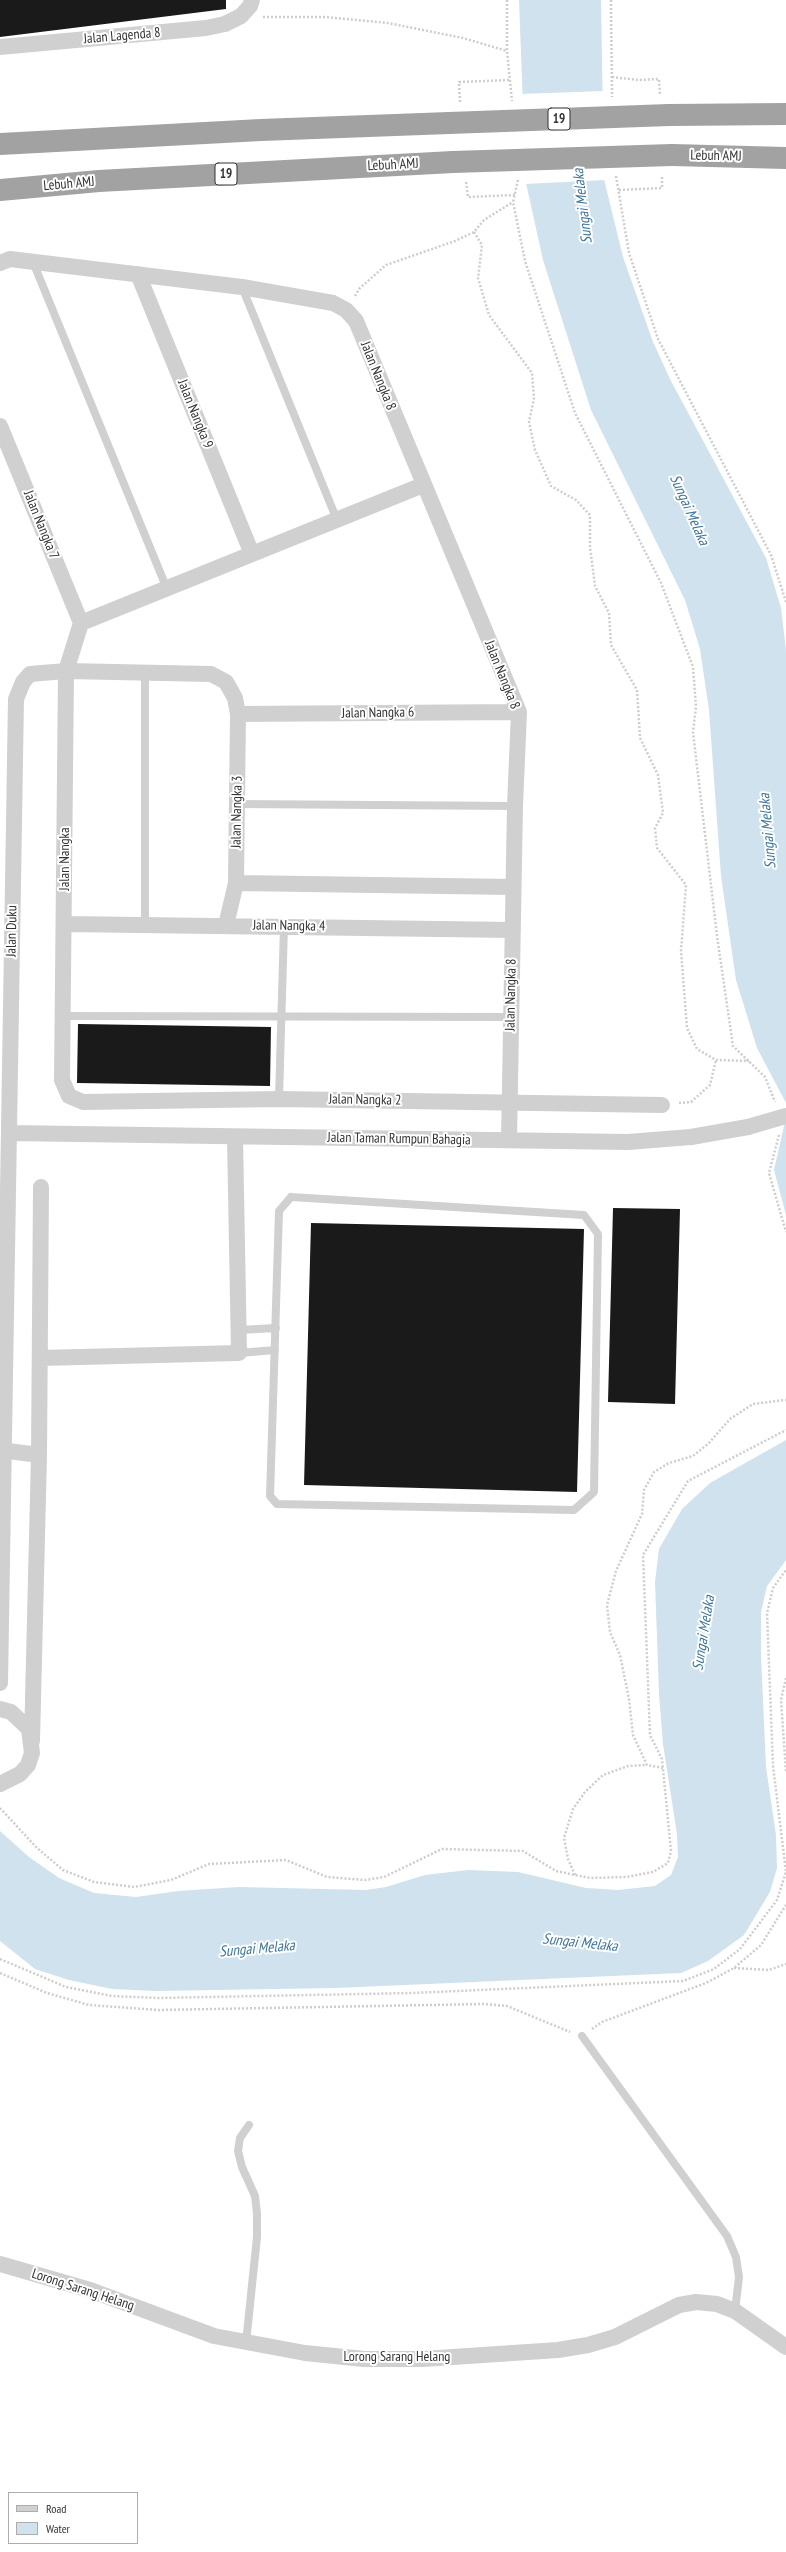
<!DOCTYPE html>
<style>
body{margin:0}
#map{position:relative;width:786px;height:2552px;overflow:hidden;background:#fff;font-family:"PT Sans Narrow",sans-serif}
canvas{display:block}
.legend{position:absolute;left:8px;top:2492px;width:130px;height:52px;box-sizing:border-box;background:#fff;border:1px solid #adadad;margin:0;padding:5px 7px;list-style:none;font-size:12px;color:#333}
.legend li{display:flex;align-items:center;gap:8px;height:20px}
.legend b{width:20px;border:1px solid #adadad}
</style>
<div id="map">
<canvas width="786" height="2552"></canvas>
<ul class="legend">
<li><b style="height:5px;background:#d0d0d0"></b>Road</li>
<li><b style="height:11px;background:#cfe2ee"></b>Water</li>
</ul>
</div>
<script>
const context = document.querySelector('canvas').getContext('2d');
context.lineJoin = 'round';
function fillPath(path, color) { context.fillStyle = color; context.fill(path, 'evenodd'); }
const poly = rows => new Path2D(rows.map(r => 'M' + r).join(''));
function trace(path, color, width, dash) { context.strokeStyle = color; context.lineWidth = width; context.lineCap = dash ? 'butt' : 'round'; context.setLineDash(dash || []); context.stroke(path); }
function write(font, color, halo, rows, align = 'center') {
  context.font = font + ' "PT Sans Narrow",sans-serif'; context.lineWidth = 4; context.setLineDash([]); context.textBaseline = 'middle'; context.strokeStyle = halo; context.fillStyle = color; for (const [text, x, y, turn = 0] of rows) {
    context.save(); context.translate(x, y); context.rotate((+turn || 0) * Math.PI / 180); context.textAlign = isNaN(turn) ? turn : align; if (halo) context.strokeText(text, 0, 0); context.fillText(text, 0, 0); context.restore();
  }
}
const water = poly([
 [519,0,601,0,604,179,623,257,653,342,671,381,766,558,781,608,786,650,786,1103,757,1048,736,980,721,876,709,710,700,649,685,600,591,410,543,260,526,183],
 [786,1117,786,1215,774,1170],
 [786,1440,786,1560,767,1586,761,1612,761,1655,766,1767,776,1835,777,1868,770,1892,744,1935,708,1961,681,1973,336,1988,156,1991,112,1989,69,1980,35,1969,0,1941,0,1831,29,1857,59,1878,94,1893,136,1897,178,1891,239,1887,366,1890,386,1887,425,1875,468,1870,518,1872,586,1888,618,1890,655,1886,671,1875,678,1857,677,1834,663,1744,659,1694,655,1582,659,1549,682,1509,710,1483]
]);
const pier = poly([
 [604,91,606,180,524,184,519,94]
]);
const building = poly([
 [0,0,226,0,226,9,0,37],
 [78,1024,271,1027,270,1086,77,1083],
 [613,1208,680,1209,675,1404,608,1402],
 [311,1223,584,1229,577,1492,304,1485]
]);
const path = poly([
 [507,0,507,51,512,101],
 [611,0,612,97],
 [263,17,325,17,388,23,463,38,507,51],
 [612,77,638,80,659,79,660,95],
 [460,102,459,82,510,80],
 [616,176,629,253,658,339,771,555,786,602],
 [518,180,513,202,525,261,575,413,661,583,693,667,696,707,693,732,717,936,733,1046,765,1077,775,1102],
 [466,182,468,197,515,195],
 [619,190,662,188,662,175],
 [474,232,482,245,478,278,489,315,532,373,534,398,529,422,535,450,551,486,576,500,590,515,590,547,595,586,609,613,611,645,637,690,640,738,658,775,663,813,655,828,657,848,686,885,681,951,687,1028,697,1049,716,1060,749,1061],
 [355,296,359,289,386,265,455,241,474,232,484,220,513,202],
 [679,1103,691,1102,710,1085,716,1060],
 [779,1135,769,1173,786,1232],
 [786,1678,781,1700,786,1772],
 [663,1768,647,1765,633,1735,629,1699,620,1655,610,1632,607,1605,616,1571,642,1514,644,1490,654,1472,669,1463,693,1456,709,1443,730,1419,753,1404,786,1400],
 [0,1808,36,1847,63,1870,94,1882,134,1887,171,1880,209,1864,286,1860,327,1877,365,1880,384,1877,442,1849,523,1851,556,1871,590,1878,626,1877,653,1872,668,1863,671,1851,662,1759,650,1735,643,1555,688,1481,786,1430],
 [575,1875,568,1859,564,1838,573,1809,585,1792,603,1775,628,1766,647,1765],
 [0,1959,66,1987,112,1996,158,1998,412,1993,683,1981,714,1969,740,1949,777,1900,786,1872,773,1766,767,1613,773,1588,786,1570],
 [734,1968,769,1970,786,1964],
 [0,1973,47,1993,89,2005,159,2010,484,2004,507,2006,570,2032],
 [592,2029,602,2022,706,1983,734,1968,761,1945,786,1905]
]);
const service = poly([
 [33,262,167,589],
 [242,287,337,520],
 [237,804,515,806],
 [145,924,145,672],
 [64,1016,511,1017],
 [279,1099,284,926],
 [291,1197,584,1215,598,1234,594,1492,574,1510,277,1504,270,1496,279,1211,291,1197],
 [239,1330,276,1328],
 [239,1353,275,1350],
 [582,2036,727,2236,736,2257,739,2277,735,2311],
 [246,2343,257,2237,257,2214,255,2196,242,2167,238,2151,240,2138,249,2125]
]);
const minor = poly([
 [0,47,206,28,225,24,241,16,250,6,252,0],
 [0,263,10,259,242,287,333,303,346,310,356,321,519,712,515,806,509,1140],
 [138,274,252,554],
 [0,426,81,623],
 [81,623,66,671,62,1080,69,1096,83,1102,279,1099,662,1105],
 [81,623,423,485],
 [238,714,519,712],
 [236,883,513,887],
 [65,924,513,930],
 [9,1133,628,1142,691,1137,748,1127],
 [40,1358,239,1353,235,1137],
 [0,1450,39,1455],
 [0,1683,16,699,23,682,30,674,66,671,211,674,226,682,235,698,238,714,236,883,226,925],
 [0,1709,11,1712,29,1729,32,1753,28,1765,20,1774,0,1784],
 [32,1741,39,1455,41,1187],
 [0,2264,90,2290,214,2336,305,2353,364,2359,423,2359,558,2350,588,2345,615,2337,679,2305,696,2302,717,2304,735,2311,786,2347]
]);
const trunk = poly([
 [669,115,786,114],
 [0,144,261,130,449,123],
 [672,155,786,158],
 [0,190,99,181,453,162]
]);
const minorBridge = poly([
 [748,1127,786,1116]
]);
const trunkBridge = poly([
 [449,123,669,115],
 [453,162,672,155]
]);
const shields = [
 [559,119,22],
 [226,174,22]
];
const shieldNames = [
 ["19",559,119],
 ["19",226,174]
];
const streetNames = [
 ["Jalan Lagenda 8",122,36,-5],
 ["Lebuh AMJ",716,156,1],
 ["Lebuh AMJ",393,165,-3],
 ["Lebuh AMJ",69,184,-5],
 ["Jalan Nangka 8",378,376,68],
 ["Jalan Nangka 9",195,414,68],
 ["Jalan Nangka 7",41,525,68],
 ["Jalan Nangka 8",502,675,68],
 ["Jalan Nangka 6",378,713,-1],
 ["Jalan Nangka 3",237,812,-89],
 ["Jalan Nangka",65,859,-90],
 ["Jalan Nangka 4",289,926,1],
 ["Jalan Duku",12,931,-89],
 ["Jalan Nangka 8",511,995,-89],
 ["Jalan Nangka 2",365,1100,1],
 ["Jalan Taman Rumpun Bahagia",399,1139,1],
 ["Lorong Sarang Helang",83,2290,18],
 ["Lorong Sarang Helang",397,2357]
];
const waterNames = [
 ["Sungai Melaka",583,206,-97],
 ["Sungai Melaka",689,510,66],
 ["Sungai Melaka",768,831,-95],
 ["Sungai Melaka",704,1633,-81],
 ["Sungai Melaka",580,1943,6],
 ["Sungai Melaka",257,1949,-5]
];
fillPath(water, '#cfe2ee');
fillPath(pier, '#fff');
fillPath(building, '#1a1a1a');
trace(path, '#cdcdcd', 2.5, [2, 2]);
trace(service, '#d0d0d0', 8);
trace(minor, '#d0d0d0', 16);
trace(trunk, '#a2a2a2', 22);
trace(minorBridge, '#d0d0d0', 16);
trace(trunkBridge, '#a2a2a2', 22);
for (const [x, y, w] of shields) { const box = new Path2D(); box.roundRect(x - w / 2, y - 11, w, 22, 3); context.fillStyle = '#fff'; context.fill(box); trace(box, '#333', 1); }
write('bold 13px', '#333', null, shieldNames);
write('14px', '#333', '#fff', streetNames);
write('italic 15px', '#3f7597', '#fff', waterNames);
</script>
